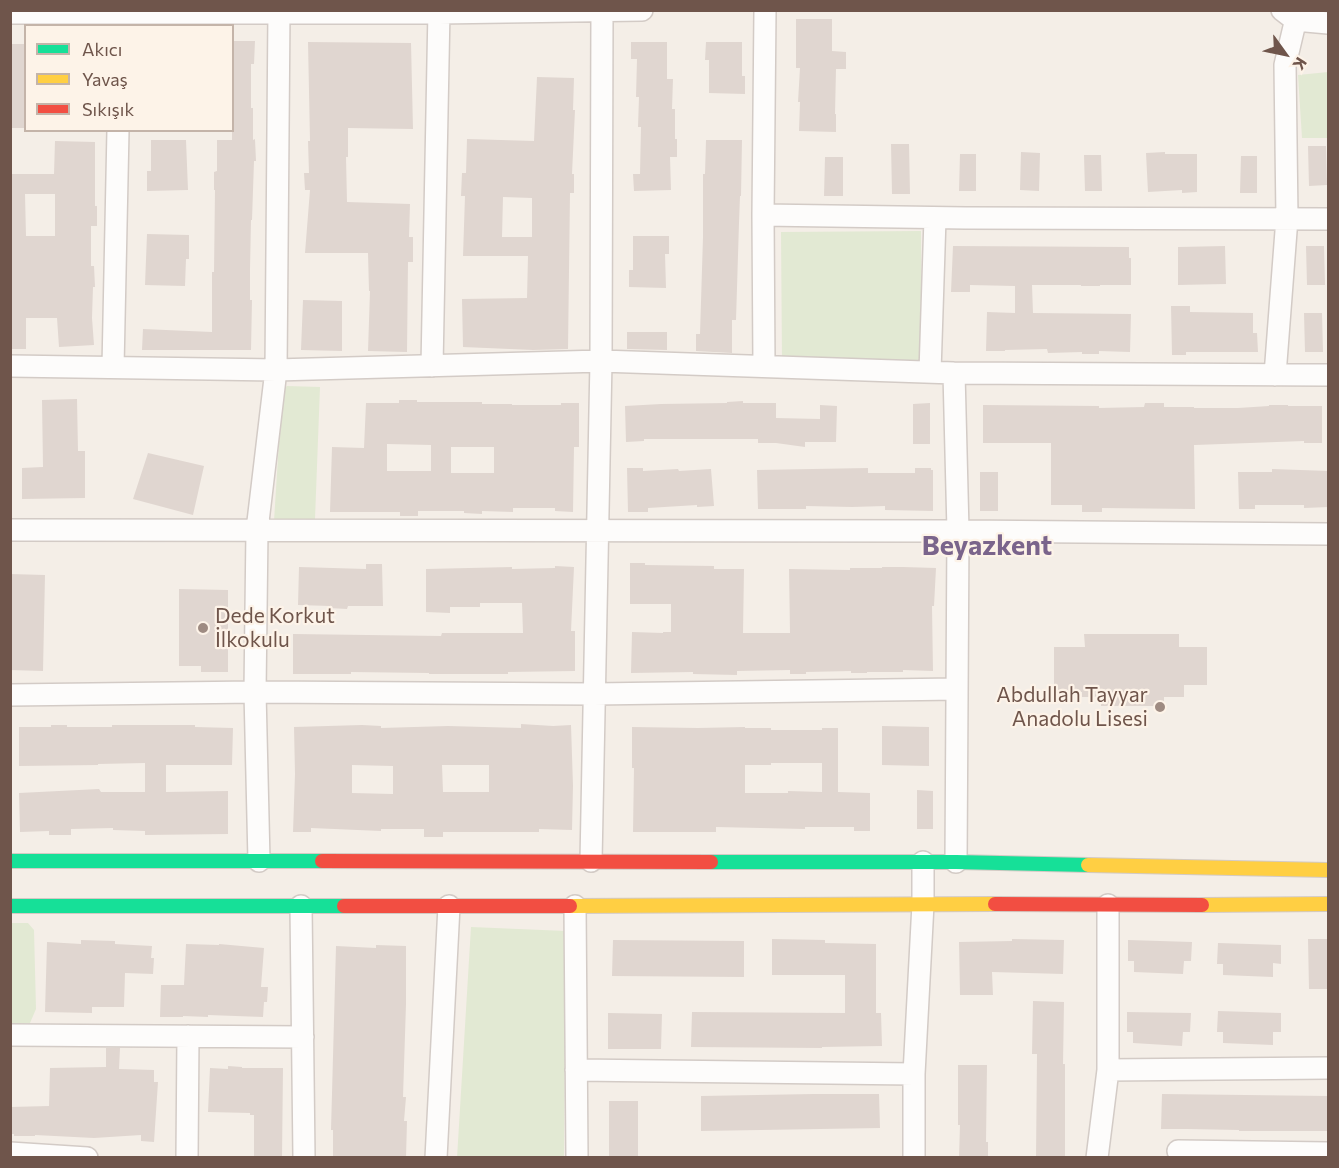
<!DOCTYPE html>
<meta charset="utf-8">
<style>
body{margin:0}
#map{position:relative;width:1339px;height:1168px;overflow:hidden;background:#f4eee7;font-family:Commissioner,sans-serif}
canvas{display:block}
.frame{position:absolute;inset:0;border:12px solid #6f554b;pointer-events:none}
.legend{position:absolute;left:24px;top:24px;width:210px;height:108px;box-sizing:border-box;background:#fdf3e8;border:2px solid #c4b4a9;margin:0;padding:8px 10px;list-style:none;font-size:18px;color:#6f554b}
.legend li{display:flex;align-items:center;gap:12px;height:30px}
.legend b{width:30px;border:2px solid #c4b4a9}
.north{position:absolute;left:1255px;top:24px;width:60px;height:60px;-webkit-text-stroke:4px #fdf3e8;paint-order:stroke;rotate:123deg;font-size:16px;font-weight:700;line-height:24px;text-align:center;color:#6f554b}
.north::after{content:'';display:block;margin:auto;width:21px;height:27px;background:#6f554b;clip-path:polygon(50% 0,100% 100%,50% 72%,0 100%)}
</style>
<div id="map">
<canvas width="1339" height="1168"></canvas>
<div class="frame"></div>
<ul class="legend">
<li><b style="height:8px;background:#16e098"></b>Akıcı</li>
<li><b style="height:8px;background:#ffcf43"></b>Yavaş</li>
<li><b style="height:8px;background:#f24e42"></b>Sıkışık</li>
</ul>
<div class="north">K</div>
</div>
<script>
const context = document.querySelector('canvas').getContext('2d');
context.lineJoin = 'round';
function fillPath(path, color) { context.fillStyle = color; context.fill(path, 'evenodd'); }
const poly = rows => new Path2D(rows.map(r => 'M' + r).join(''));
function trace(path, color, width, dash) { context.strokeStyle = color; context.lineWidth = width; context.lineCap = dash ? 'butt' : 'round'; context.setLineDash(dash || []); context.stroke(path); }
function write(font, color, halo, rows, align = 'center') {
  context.font = font + ' Commissioner,sans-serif'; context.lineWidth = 4.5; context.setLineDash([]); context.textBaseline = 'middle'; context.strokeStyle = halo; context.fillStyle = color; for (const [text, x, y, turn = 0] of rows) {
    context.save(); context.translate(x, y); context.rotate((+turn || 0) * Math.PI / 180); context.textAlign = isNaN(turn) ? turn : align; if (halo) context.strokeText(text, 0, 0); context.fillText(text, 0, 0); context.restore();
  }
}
const green = poly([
 [1328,72,1328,138,1302,138,1298,75],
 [921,231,922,360,782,362,781,232],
 [287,386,320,387,315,519,274,521,282,394,283,389],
 [11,923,28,923,34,930,36,1009,30,1023,11,1023],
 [471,927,566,931,564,1157,457,1158]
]);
const building = poly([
 [796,19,832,19,832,51,846,52,846,69,836,69,835,114,836,114,836,132,799,131,800,102,798,102,800,68,796,68],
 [232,41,255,41,254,64,251,64,251,108,253,108,253,140,255,139,256,161,254,161,252,220,251,220,250,269,250,300,252,300,251,350,142,350,143,329,212,332,212,272,214,272,215,190,214,190,214,172,217,171,217,140,232,140],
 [308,42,411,43,413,129,348,128,348,157,346,157,347,202,410,204,409,237,413,237,413,262,408,262,407,352,368,351,370,291,369,291,368,253,305,253,310,190,305,190,304,173,309,173,308,141,310,141],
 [631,42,667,42,667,79,673,79,672,109,675,109,675,139,677,139,677,157,670,157,671,190,634,191,633,174,640,174,641,127,638,127,639,97,636,97,637,59,631,59],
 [706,42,742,42,742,76,745,76,745,94,709,93,709,60,705,60],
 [10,44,25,44,25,128,10,128],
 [537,77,574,78,573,110,575,110,572,174,574,174,574,193,570,193,568,349,533,350,463,347,462,299,527,298,528,256,463,256,465,196,461,196,462,173,466,173,467,139,534,141],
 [503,197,532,198,532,237,502,237],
 [151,140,186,140,188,190,147,191,147,171,151,171],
 [706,140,742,140,741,196,740,196,739,223,736,320,732,320,732,353,696,351,696,334,700,334,703,237,703,174,705,174],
 [55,141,95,142,95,206,97,206,97,226,91,226,91,266,94,266,95,287,93,287,92,318,94,345,59,347,57,318,26,318,26,349,10,349,10,174,54,174],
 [25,194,55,194,55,236,26,236],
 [891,144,909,144,910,194,892,194],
 [1308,146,1326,146,1327,185,1309,186],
 [1021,152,1040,153,1039,191,1020,190],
 [1165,152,1165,154,1197,154,1197,192,1182,193,1182,190,1148,192,1146,153],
 [960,154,976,154,976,191,959,191],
 [1084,155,1101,155,1102,191,1085,191],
 [1241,156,1257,156,1257,193,1240,193],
 [825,157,843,157,843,196,824,196],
 [147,234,189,235,189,259,186,259,185,286,145,285],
 [633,236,669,236,669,254,665,254,666,288,629,287,629,270,633,270],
 [953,246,1129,247,1129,258,1131,258,1131,285,1100,285,1100,286,1081,286,1081,285,1032,285,1033,313,1131,314,1130,352,1099,351,1099,354,1082,354,1082,352,1048,353,1047,349,1005,350,1005,351,986,351,987,312,1015,313,1015,286,970,285,970,292,951,292],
 [1225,246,1226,284,1178,285,1178,247],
 [1306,246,1324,246,1325,285,1307,285],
 [303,300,342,301,342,351,301,350],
 [1171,306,1190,306,1190,312,1253,313,1253,333,1257,333,1258,352,1186,352,1186,355,1172,355],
 [1304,313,1322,313,1323,352,1305,352],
 [627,332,667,332,667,350,627,349],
 [77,399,78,451,85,451,85,498,22,499,22,468,43,467,42,400],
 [399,400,417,400,417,402,482,402,482,404,512,404,512,405,561,405,561,403,579,403,579,447,574,447,573,512,555,511,555,508,513,508,513,512,482,511,482,514,464,513,464,511,418,511,418,516,400,516,400,512,330,512,332,447,364,448,366,403,399,403],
 [387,444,431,445,431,471,387,471],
 [451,447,494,447,494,473,451,473],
 [743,401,743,403,776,403,776,418,820,419,820,405,837,406,836,442,805,442,805,447,776,443,758,443,758,439,644,439,644,441,626,442,625,406,661,404,727,403,727,402],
 [930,403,930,444,913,444,913,404],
 [1145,403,1164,403,1164,407,1194,407,1194,408,1238,408,1269,406,1269,405,1288,405,1288,406,1322,406,1322,443,1304,443,1304,441,1195,445,1194,445,1195,509,1102,508,1102,512,1082,512,1082,505,1051,505,1051,443,983,443,983,405,1099,406,1099,408,1144,407],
 [148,453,204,466,193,515,133,499],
 [627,468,643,468,643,471,678,469,679,471,711,469,714,506,697,507,697,505,648,508,648,512,628,512],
 [868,468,868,473,915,473,915,468,931,468,931,470,933,470,933,511,885,510,885,506,852,507,806,506,806,509,758,509,757,470],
 [1272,469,1329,471,1329,507,1304,508,1304,505,1255,505,1255,509,1239,509,1238,472,1272,472],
 [980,472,998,472,998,511,980,511],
 [630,563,645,563,645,565,714,566,714,569,744,569,743,633,790,633,789,569,850,570,850,568,882,568,882,567,903,567,936,568,934,606,932,606,933,671,903,670,903,672,867,672,867,673,851,673,851,671,806,672,806,674,790,674,790,670,737,671,737,675,693,674,693,672,631,673,632,632,663,633,663,632,671,632,671,604,630,604],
 [366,564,382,564,383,606,348,606,347,609,329,608,330,606,298,605,299,567,366,569],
 [555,566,574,567,571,631,575,631,575,671,508,672,508,674,429,674,429,673,351,672,351,674,293,674,293,634,441,636,442,633,523,633,522,603,480,603,480,607,450,607,450,613,426,612,426,569,512,567,512,569,555,568],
 [10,574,45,575,43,671,10,670],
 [179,589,228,590,228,672,201,672,201,666,179,666],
 [1084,634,1179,634,1179,647,1207,647,1207,685,1184,685,1184,697,1164,697,1164,706,1101,706,1101,697,1082,697,1082,692,1054,692,1054,647,1085,647],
 [521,724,553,726,571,725,573,786,572,830,539,829,539,832,443,832,443,837,424,837,424,829,381,829,381,831,311,828,311,832,293,832,295,774,294,727,362,725,381,726,381,728,448,726,521,728],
 [352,765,393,766,393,794,352,793],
 [442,765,489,765,489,792,443,792],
 [51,725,67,725,67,727,112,727,112,725,195,725,195,727,233,728,232,765,166,765,166,792,228,791,228,834,145,835,145,831,113,830,113,828,71,829,71,835,49,835,49,831,20,832,19,793,99,789,101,792,145,792,145,763,98,764,98,765,19,766,19,727,51,727],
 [882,726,929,727,929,766,882,765],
 [632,727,698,728,745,727,745,728,771,728,771,730,822,730,822,728,838,728,838,792,870,793,870,831,854,831,854,827,805,827,805,829,716,827,716,832,633,832,634,768,632,768],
 [771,763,822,763,822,792,788,791,788,793,745,793,745,765,771,765],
 [917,790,933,791,933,829,917,829],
 [772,939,825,940,825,943,876,944,876,1013,881,1013,882,1046,822,1047,822,1048,691,1047,692,1012,845,1013,845,975,772,975],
 [1012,939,1064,940,1063,974,992,972,993,995,960,995,959,942,1012,941],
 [1308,939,1329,939,1329,989,1309,989],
 [81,940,115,941,115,944,152,946,151,958,154,958,153,974,125,973,124,1007,92,1007,92,1013,45,1012,47,942,81,944],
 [613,940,744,941,744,977,612,976],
 [1128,940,1192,942,1191,961,1184,961,1183,974,1134,972,1134,961,1128,961],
 [1218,943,1281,945,1281,964,1273,963,1273,977,1223,975,1223,964,1217,964],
 [186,944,219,945,219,944,264,948,261,987,268,987,267,1002,264,1002,263,1017,208,1015,208,1017,183,1016,183,1017,160,1017,161,985,184,985],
 [376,945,406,946,406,1004,403,1097,406,1097,404,1121,407,1121,406,1158,333,1158,333,1130,331,1130,336,946,376,948],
 [1033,1001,1064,1002,1063,1064,1065,1064,1065,1158,1036,1158,1037,1054,1032,1054],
 [1218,1011,1281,1013,1281,1032,1273,1032,1273,1045,1223,1043,1223,1032,1217,1032],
 [1127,1012,1191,1013,1190,1032,1183,1032,1182,1046,1133,1043,1133,1032,1127,1032],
 [608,1013,662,1014,661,1049,608,1049],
 [106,1048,120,1048,119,1069,154,1070,154,1082,158,1082,154,1142,141,1141,141,1135,94,1138,35,1135,35,1136,14,1136,14,1134,10,1134,10,1107,49,1106,50,1068,106,1067],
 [958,1065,987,1065,986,1142,988,1142,988,1158,959,1158,960,1125,958,1125],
 [228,1066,242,1067,242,1068,283,1068,282,1158,254,1158,254,1115,250,1115,250,1113,208,1112,210,1068,228,1069],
 [814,1094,879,1094,880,1128,701,1131,701,1096],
 [1162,1094,1329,1096,1329,1131,1239,1131,1239,1130,1187,1129,1161,1129],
 [609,1101,638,1101,638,1158,609,1158]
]);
const street = poly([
 [1282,10,1295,20,1328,23],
 [10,13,439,13,642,10],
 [763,215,966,218,1328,219],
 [10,366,276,370,601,361,954,373,1328,375],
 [432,366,439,10],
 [764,366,763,215,765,10],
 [113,367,118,130],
 [930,372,935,218],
 [954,373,958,531,956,862],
 [1275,375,1287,218,1285,65,1298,10],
 [10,530,958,531,1328,534],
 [10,695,255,692,594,694,957,689],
 [259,861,255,692,257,530,276,370,279,10],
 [591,861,601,361,602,10],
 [301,906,304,1158],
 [575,906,577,1158],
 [10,1035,303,1037],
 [576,1070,914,1074],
 [1108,1070,1328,1068],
 [1178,1151,1328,1153],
 [10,1153,87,1158],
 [187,1158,188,1036],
 [436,1158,449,906],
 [914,1158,914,1074,923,904,923,862],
 [1097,1158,1108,1070,1108,905]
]);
const fast = poly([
 [10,861,322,861],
 [711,862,956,862,1088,865],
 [10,906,344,906]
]);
const slow = poly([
 [1088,865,1328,870],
 [1202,905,1328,904],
 [570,906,995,904]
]);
const jam = poly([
 [322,861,711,862],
 [995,904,1202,905],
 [344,906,570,906]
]);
const markers = [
 [203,628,6,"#9e8b82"],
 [1160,707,6,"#9e8b82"]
];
const poiNames = [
 ["Dede Korkut",215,616],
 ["İlkokulu",215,640],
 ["Abdullah Tayyar",1148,695,"right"],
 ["Anadolu Lisesi",1148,719,"right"]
];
const districtNames = [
 ["Beyazkent",987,546]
];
fillPath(green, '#e2e9d3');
fillPath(building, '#e0d6d0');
trace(street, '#d3cbc6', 24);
trace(fast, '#d3cac4', 16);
trace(slow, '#d3cac4', 16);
trace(jam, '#d3cac4', 16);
trace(street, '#fdfcfb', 21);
trace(fast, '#16e098', 14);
trace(slow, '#ffcf43', 14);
trace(jam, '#f24e42', 14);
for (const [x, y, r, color] of markers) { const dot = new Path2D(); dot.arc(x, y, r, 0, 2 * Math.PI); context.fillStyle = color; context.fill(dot); trace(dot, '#fdf3e8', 2); }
write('21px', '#6f554b', '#fdf3e8', poiNames, 'left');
write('bold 27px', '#7a648b', '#fdf3e8', districtNames);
</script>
